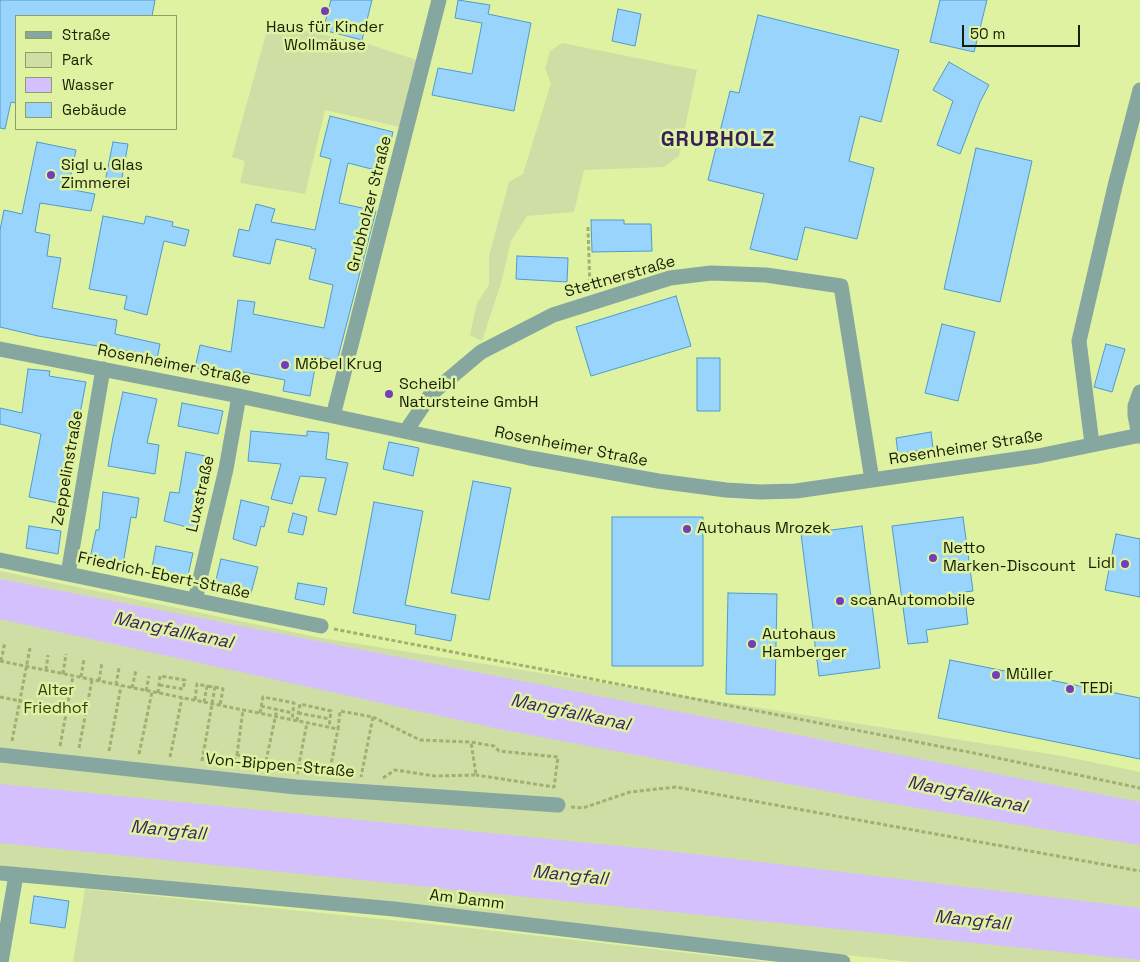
<!DOCTYPE html>
<meta charset="utf-8">
<style>
body{margin:0}
#map{position:relative;width:1140px;height:962px;overflow:hidden;background:#def2a2;font-family:"Space Grotesk",sans-serif}
canvas{display:block}
.legend{position:absolute;left:15px;top:15px;width:162px;height:115px;box-sizing:border-box;background:#def2a2;border:1px solid #8f9e62;margin:0;padding:6px 9px;list-style:none;font-size:15px;color:#191f01}
.legend li{display:flex;align-items:center;gap:10px;height:25px}
.legend b{width:25px;border:1px solid #8f9e62}
.scale{position:absolute;left:962px;top:25px;width:118px;height:22px;box-sizing:border-box;border:2px solid #191f01;border-top:0;padding-left:6px;font-size:15px;line-height:18px;white-space:nowrap;color:#191f01;-webkit-text-stroke:4px #def2a2;paint-order:stroke}
</style>
<div id="map">
<canvas width="1140" height="962"></canvas>
<ul class="legend">
<li><b style="height:6px;background:#85a79f"></b>Straße</li>
<li><b style="height:14px;background:#cfdea4"></b>Park</li>
<li><b style="height:14px;background:#d4c0fc"></b>Wasser</li>
<li><b style="height:14px;background:#99d4fd"></b>Gebäude</li>
</ul>
<div class="scale">50 m</div>
</div>
<script>
const context = document.querySelector('canvas').getContext('2d');
context.lineJoin = 'round';
function fillPath(path, color) { context.fillStyle = color; context.fill(path, 'evenodd'); }
const poly = rows => new Path2D(rows.map(r => 'M' + r).join(''));
function trace(path, color, width, dash) { context.strokeStyle = color; context.lineWidth = width; context.lineCap = dash ? 'butt' : 'round'; context.setLineDash(dash || []); context.stroke(path); }
function write(font, color, halo, rows, align = 'center') {
  context.font = font + ' "Space Grotesk",sans-serif'; context.lineWidth = 5; context.setLineDash([]); context.textBaseline = 'middle'; context.strokeStyle = halo; context.fillStyle = color; for (const [text, x, y, turn = 0] of rows) {
    context.save(); context.translate(x, y); context.rotate((+turn || 0) * Math.PI / 180); context.textAlign = isNaN(turn) ? turn : align; if (halo) context.strokeText(text, 0, 0); context.fillText(text, 0, 0); context.restore();
  }
}
const green = poly([
 [269,23,371,45,417,60,400,127,325,110,305,194,240,183,245,161,232,157],
 [562,43,697,70,679,156,664,167,584,170,574,212,527,216,511,241,501,283,482,341,470,335,477,303,489,285,489,256,509,182,523,174,551,83,545,69,550,51],
 [0,571,321,638,1062,756,1140,772,1140,962,911,962,92,873,81,878,0,865],
 [85,889,469,928,767,962,73,962]
]);
const water = poly([
 [0,579,1140,802,1140,845,894,804,504,730,0,619],
 [0,784,669,851,1140,908,1140,960,0,843]
]);
const building = poly([
 [0,0,155,0,152,16,16,16,16,103,11,102,5,129,0,128,0,0],
 [331,0,372,0,362,40,323,30,331,0],
 [458,0,490,5,488,14,531,23,514,111,432,95,438,68,472,74,482,23,455,18,458,0],
 [940,0,987,0,974,52,930,42,940,0],
 [618,9,641,14,635,46,612,41,618,9],
 [758,15,899,50,881,122,860,116,849,161,874,168,857,239,805,227,797,260,750,249,764,194,708,180,730,91,739,93,758,15],
 [949,62,989,85,980,102,960,154,937,145,953,101,933,90,949,62],
 [330,116,393,132,383,172,348,163,339,203,376,211,337,361,317,356,310,396,283,391,285,380,243,372,242,378,195,368,200,345,231,352,238,300,255,302,253,314,324,328,333,285,309,279,316,249,311,248,312,247,276,239,270,264,233,256,239,229,249,231,256,204,275,209,271,222,315,230,331,159,320,156,330,116],
 [37,142,76,150,68,189,95,194,91,211,40,203,35,232,50,235,47,256,61,258,52,308,117,320,115,334,160,344,157,359,127,352,127,351,38,336,0,327,0,230,4,210,22,214,37,142],
 [113,142,128,144,120,189,104,187,113,142],
 [976,148,1032,161,1000,302,944,289,976,148],
 [103,216,144,224,146,216,173,222,172,226,189,230,185,246,164,241,147,315,124,309,127,296,89,289,103,216],
 [591,220,624,220,624,224,651,224,652,251,592,252,591,220],
 [517,256,568,258,567,282,516,279,517,256],
 [676,296,691,346,591,376,576,327,676,296],
 [942,324,975,332,958,401,925,393,942,324],
 [1106,344,1125,349,1112,392,1094,387,1106,344],
 [697,358,720,358,720,411,697,411,697,358],
 [28,369,50,371,49,376,86,382,63,504,29,497,41,434,0,424,0,408,22,413,28,369],
 [123,392,157,399,147,443,159,445,155,474,108,466,113,437,123,392],
 [182,403,223,411,218,434,178,426,182,403],
 [251,431,307,436,307,431,329,433,326,459,348,463,336,515,318,511,326,478,300,476,292,504,271,499,281,464,248,461,251,431],
 [931,432,933,448,898,454,896,438,931,432],
 [389,442,419,448,413,476,383,469,389,442],
 [186,452,210,457,198,517,201,518,198,530,164,521,170,492,179,493,186,452],
 [473,481,511,488,489,600,451,593,473,481],
 [103,492,139,498,136,518,131,517,122,570,89,563,96,530,99,530,103,492],
 [241,500,269,507,264,527,261,526,256,546,233,539,241,500],
 [374,502,423,511,405,605,456,615,451,641,415,634,416,625,353,613,374,502],
 [293,513,307,517,303,535,288,532,293,513],
 [612,517,703,517,703,666,612,666,612,517],
 [963,517,973,591,964,592,968,624,926,630,928,642,908,644,892,526,963,517],
 [29,526,61,531,58,554,26,548,29,526],
 [862,526,880,668,819,676,801,534,862,526],
 [1116,534,1140,539,1140,597,1105,590,1116,534],
 [156,546,193,553,187,580,151,573,156,546],
 [221,559,258,567,250,597,214,588,221,559],
 [298,583,327,588,324,605,295,599,298,583],
 [728,593,777,594,775,695,726,694,728,593],
 [950,660,1140,698,1140,759,938,718,950,660],
 [34,896,69,901,65,928,30,923,34,896]
]);
const path = poly([
 [588,227,590,289],
 [334,629,974,753,1140,788],
 [0,661,338,729,340,711,373,717,361,777],
 [1,661,5,642],
 [46,670,48,655],
 [63,674,66,654],
 [81,677,84,659],
 [99,681,102,662],
 [116,685,119,668],
 [215,687,223,689,220,705],
 [132,688,136,670],
 [146,691,149,676],
 [158,693,159,685,160,676,185,680,183,689,159,685],
 [0,697,66,710],
 [195,700,197,684,207,686,204,702],
 [261,706,293,713],
 [260,713,263,697,294,703,292,720],
 [298,713,330,719],
 [373,717,420,740,471,742],
 [297,721,300,704,331,711,329,727],
 [12,741,30,648],
 [60,746,73,676],
 [79,748,92,680],
 [109,751,121,686],
 [139,754,152,692],
 [237,755,243,710],
 [170,757,182,698],
 [202,761,215,687,207,686],
 [266,761,277,709],
 [229,764,233,764,237,755,266,761,264,769],
 [297,774,307,723],
 [329,775,338,729],
 [383,778,395,770,435,776,476,775,471,742,494,746,499,751,558,757,554,787,476,775],
 [571,807,583,808,630,792,676,787,1140,871]
]);
const minor = poly([
 [0,349,239,396,530,458,658,481,726,490,760,492,796,491,1038,456,1140,435],
 [333,416,439,0],
 [406,431,431,394,481,352,553,315,670,278,711,273,766,275,841,286,872,480],
 [1139,436,1135,415,1135,406,1140,392],
 [1092,444,1079,341,1115,186,1140,90],
 [0,560,321,626],
 [68,574,103,369],
 [195,600,226,469,239,396],
 [0,755,296,787,558,805],
 [0,873,394,909,843,962],
 [1,962,16,875]
]);
const markers = [
 [325,11,5,"#733fb6"],
 [51,175,5,"#733fb6"],
 [285,365,5,"#733fb6"],
 [389,394,5,"#733fb6"],
 [687,529,5,"#733fb6"],
 [933,558,5,"#733fb6"],
 [1125,564,5,"#733fb6"],
 [840,601,5,"#733fb6"],
 [752,644,5,"#733fb6"],
 [996,675,5,"#733fb6"],
 [1070,689,5,"#733fb6"]
];
const poiNames = [
 ["Haus für Kinder",325,28,"center"],
 ["Wollmäuse",325,46,"center"],
 ["Sigl u. Glas",61,166],
 ["Zimmerei",61,184],
 ["Möbel Krug",295,365],
 ["Scheibl",399,385],
 ["Natursteine GmbH",399,403],
 ["Autohaus Mrozek",697,529],
 ["Netto",943,549],
 ["Marken-Discount",943,567],
 ["Lidl",1115,564,"right"],
 ["scanAutomobile",850,601],
 ["Autohaus",762,635],
 ["Hamberger",762,653],
 ["Müller",1006,675],
 ["TEDi",1080,689]
];
const streetNames = [
 ["Grubholzer Straße",370,204,-76],
 ["Stettnerstraße",620,277,-16],
 ["Rosenheimer Straße",174,365,11],
 ["Rosenheimer Straße",571,447,11],
 ["Rosenheimer Straße",966,448,-9],
 ["Zeppelinstraße",68,468,-80],
 ["Luxstraße",201,494,-77],
 ["Friedrich-Ebert-Straße",164,576,12],
 ["Von-Bippen-Straße",280,766,5],
 ["Am Damm",467,900,7]
];
const parkNames = [
 ["Alter",56,691],
 ["Friedhof",56,709]
];
const waterNames = [
 ["Mangfallkanal",173,631,12],
 ["Mangfallkanal",570,713,12],
 ["Mangfallkanal",967,795,12],
 ["Mangfall",168,831,6],
 ["Mangfall",570,876,6],
 ["Mangfall",972,921,6]
];
const districtNames = [
 ["GRUBHOLZ",718,140]
];
fillPath(green, '#cfdea4');
fillPath(water, '#d4c0fc');
fillPath(building, '#99d4fd');
trace(building, '#4f9aca', 1);
trace(path, '#a0b06f', 3, [4, 2.5]);
trace(minor, '#85a79f', 15);
for (const [x, y, r, color] of markers) { const dot = new Path2D(); dot.arc(x, y, r, 0, 2 * Math.PI); context.fillStyle = color; context.fill(dot); trace(dot, '#def2a2', 2); }
write('16px', '#191f01', '#def2a2', poiNames, 'left');
write('16px', '#191f01', '#def2a2', streetNames);
write('16px', '#343d0e', '#def2a2', parkNames);
write('italic 18px', '#3e2065', '#def2a2', waterNames);
context.letterSpacing = '1px';
write('bold 21px', '#371f59', '#def2a2', districtNames);
context.letterSpacing = '0px';
</script>
